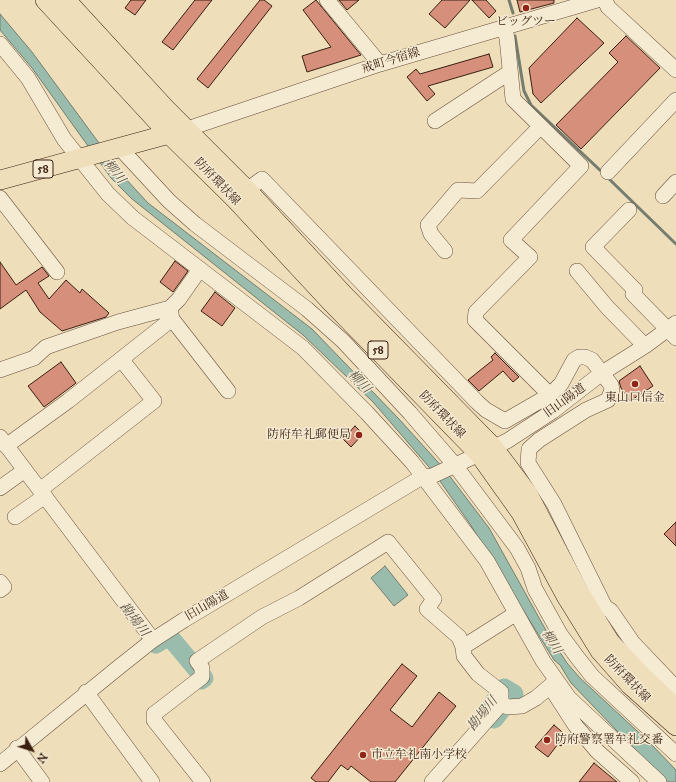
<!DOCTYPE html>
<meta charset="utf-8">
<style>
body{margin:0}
#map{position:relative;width:676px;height:782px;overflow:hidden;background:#efdeba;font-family:"IM FELL Great Primer",serif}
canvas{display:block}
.north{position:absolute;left:12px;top:730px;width:40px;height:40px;-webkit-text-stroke:3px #f5ead2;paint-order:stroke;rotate:129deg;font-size:11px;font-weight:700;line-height:16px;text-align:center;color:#3a1f11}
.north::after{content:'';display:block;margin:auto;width:14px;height:18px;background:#3a1f11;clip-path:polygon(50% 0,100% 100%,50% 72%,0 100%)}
</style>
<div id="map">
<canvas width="676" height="782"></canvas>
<div class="north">N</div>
</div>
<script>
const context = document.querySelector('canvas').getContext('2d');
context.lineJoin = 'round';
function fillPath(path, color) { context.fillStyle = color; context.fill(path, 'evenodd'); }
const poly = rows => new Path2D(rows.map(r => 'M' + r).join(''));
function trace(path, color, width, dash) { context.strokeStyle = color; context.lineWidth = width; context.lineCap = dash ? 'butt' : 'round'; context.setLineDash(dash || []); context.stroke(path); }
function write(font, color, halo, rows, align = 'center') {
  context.font = font + ' "IM FELL Great Primer","Noto Serif JP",serif'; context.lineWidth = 3; context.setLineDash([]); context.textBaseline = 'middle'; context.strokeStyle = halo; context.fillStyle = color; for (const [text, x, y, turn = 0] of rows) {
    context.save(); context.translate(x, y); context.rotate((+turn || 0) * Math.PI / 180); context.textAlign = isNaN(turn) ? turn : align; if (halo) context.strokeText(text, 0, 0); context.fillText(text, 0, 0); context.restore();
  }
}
const water = poly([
 [0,14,32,52,124,177,148,203,312,329,399,419,445,470,489,528,548,634,567,663,580,678,650,743,676,770,676,782,666,782,571,683,560,665,554,660,470,524,435,474,373,402,303,335,132,199,111,178,32,68,0,30,0,14],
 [385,566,408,595,394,606,371,578,385,566]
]);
const stream = poly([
 [509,0,513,13],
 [515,36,524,91,531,105,603,173],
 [607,177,676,244]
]);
const river = poly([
 [150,640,156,644,169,636,204,678,201,680],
 [492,705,504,688,514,694,494,719]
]);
const building = poly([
 [131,0,146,0,135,15,125,8,131,0],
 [195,0,212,0,173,50,162,42,195,0],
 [260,0,264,0,272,6,208,88,197,79,260,0],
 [316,0,361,55,307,72,302,56,331,47,303,10,316,0],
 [339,0,359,0,347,10,339,0],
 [442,0,470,0,445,28,429,14,442,0],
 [472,0,486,0,496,11,489,18,472,0],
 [517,0,554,0,554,3,520,12,517,0],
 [577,18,604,43,541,103,533,94,529,68,577,18],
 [626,36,660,68,581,149,556,125,618,62,609,53,626,36],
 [489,54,493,67,428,86,435,94,427,101,407,77,416,69,420,74,489,54],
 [175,261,188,271,173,292,160,282,175,261],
 [0,262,16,285,42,267,49,276,38,283,49,299,66,280,80,293,82,289,109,313,106,317,62,331,40,312,26,290,0,309,0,262],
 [215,292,235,308,222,326,201,311,215,292],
 [495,353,519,377,513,382,503,371,479,391,468,380,493,360,491,357,495,353],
 [61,362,76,383,44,407,28,386,61,362],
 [640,366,653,386,630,401,621,388,619,381,640,366],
 [355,426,363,434,351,447,343,439,355,426],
 [676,522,676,546,664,534,676,522],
 [402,664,417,676,390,710,412,727,439,692,456,706,395,782,371,782,351,766,348,770,341,765,328,782,316,782,311,778,402,664],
 [554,725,568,737,561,746,558,744,548,757,535,747,554,725],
 [594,763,617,782,579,782,594,763]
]);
const minor = poly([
 [327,0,380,64],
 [605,0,608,7,676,70],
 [504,28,507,38,513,99,581,166,511,240,530,257,476,312,475,320,550,395],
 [0,44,28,78,64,139,108,194,133,218,303,348,367,413,412,462,487,561,543,661,569,698,659,782],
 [435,121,510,72],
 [187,129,380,64,597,0],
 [119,147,169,201,195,224,307,309,343,341,410,413,454,464,517,548,528,568,535,589,560,634,577,657,592,676,676,754],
 [608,172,676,100],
 [247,190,262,179,477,402,486,410,505,421,550,395,561,384,574,360,579,357,585,357,592,360,611,385,612,390,608,400,586,410,539,440,529,449,528,463,554,504,605,607,611,611,633,643,676,688],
 [663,196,676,182],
 [0,198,57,272],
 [629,210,593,247,635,290,633,294,676,338],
 [445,251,431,234,428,225,458,190,477,191,540,127],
 [200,269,179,299,170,308,172,319,228,391],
 [577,271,607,307,645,346],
 [0,370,34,358,46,347,118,322,170,308],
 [0,437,153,640],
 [6,446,68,401,172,319],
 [0,488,25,470],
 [40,490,154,401,121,359],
 [15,517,45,496],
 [0,582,4,587,0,590],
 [463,647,515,614],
 [553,691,575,725,597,751,632,782],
 [86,692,152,782],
 [501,704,508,707,522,706,536,698,556,681],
 [17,748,42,782],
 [0,764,119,667,153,640,184,620,422,477,432,476,507,441,553,411,602,373,645,346,676,323],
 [203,782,154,720,154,714,202,677,202,668,197,661,262,617,299,598,388,542,434,599,427,609,459,637,463,647,464,656,478,674,501,692,501,704,432,782]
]);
const major = poly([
 [45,0,169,134,236,200,329,300,479,454,521,513,566,596,600,651,630,685,676,726],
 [66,0,165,108,247,190,344,295,493,447,528,494,578,590,610,642,642,676,676,708],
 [0,180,180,131]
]);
const markers = [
 [526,8,4,"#8f2418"],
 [635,384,4,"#8f2418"],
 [359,435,4,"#8f2418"],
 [547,740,4,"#8f2418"],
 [363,755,4,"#8f2418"]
];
const shields = [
 [43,169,20],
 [378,350,20]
];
const shieldNames = [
 ["58",43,169],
 ["58",378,350]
];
const poiNames = [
 ["ビッグツー",526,22],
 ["東山口信金",635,398],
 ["防府牟礼郵便局",351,435,"right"],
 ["防府警察署牟礼交番",555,740,"left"],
 ["市立牟礼南小学校",371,755,"left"]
];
const streetNames = [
 ["戒町今宿線",391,61,-17],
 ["防府環状線",217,182,46],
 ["旧山陽道",565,401,-36],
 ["防府環状線",442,415,46],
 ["旧山陽道",207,606,-30],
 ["防府環状線",627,679,46]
];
const waterNames = [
 ["柳川",114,172,52],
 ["柳川",359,382,46],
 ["勘場川",134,620,52],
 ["柳川",551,642,58],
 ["勘場川",483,714,-51]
];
fillPath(water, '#9abcad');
trace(water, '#747d6f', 1);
trace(stream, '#747d6f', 3);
trace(river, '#9abcad', 19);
fillPath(building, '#d68f7a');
trace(building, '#3a1f11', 1);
trace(minor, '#674f3b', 16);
trace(major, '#3a1f11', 20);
trace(minor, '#f5ead2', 15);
trace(major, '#efdeba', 19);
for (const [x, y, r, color] of markers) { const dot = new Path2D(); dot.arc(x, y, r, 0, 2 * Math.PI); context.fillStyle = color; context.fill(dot); trace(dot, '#f5ead2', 1.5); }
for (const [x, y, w] of shields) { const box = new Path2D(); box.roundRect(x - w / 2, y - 9, w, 18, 3); context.fillStyle = '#f5ead2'; context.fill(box); trace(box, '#3a1f11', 1); }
write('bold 11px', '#3a1f11', null, shieldNames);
write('12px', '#3a1f11', '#f5ead2', poiNames);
write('12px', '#3a1f11', '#f5ead2', streetNames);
write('italic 13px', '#574e40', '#f5ead2', waterNames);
</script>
